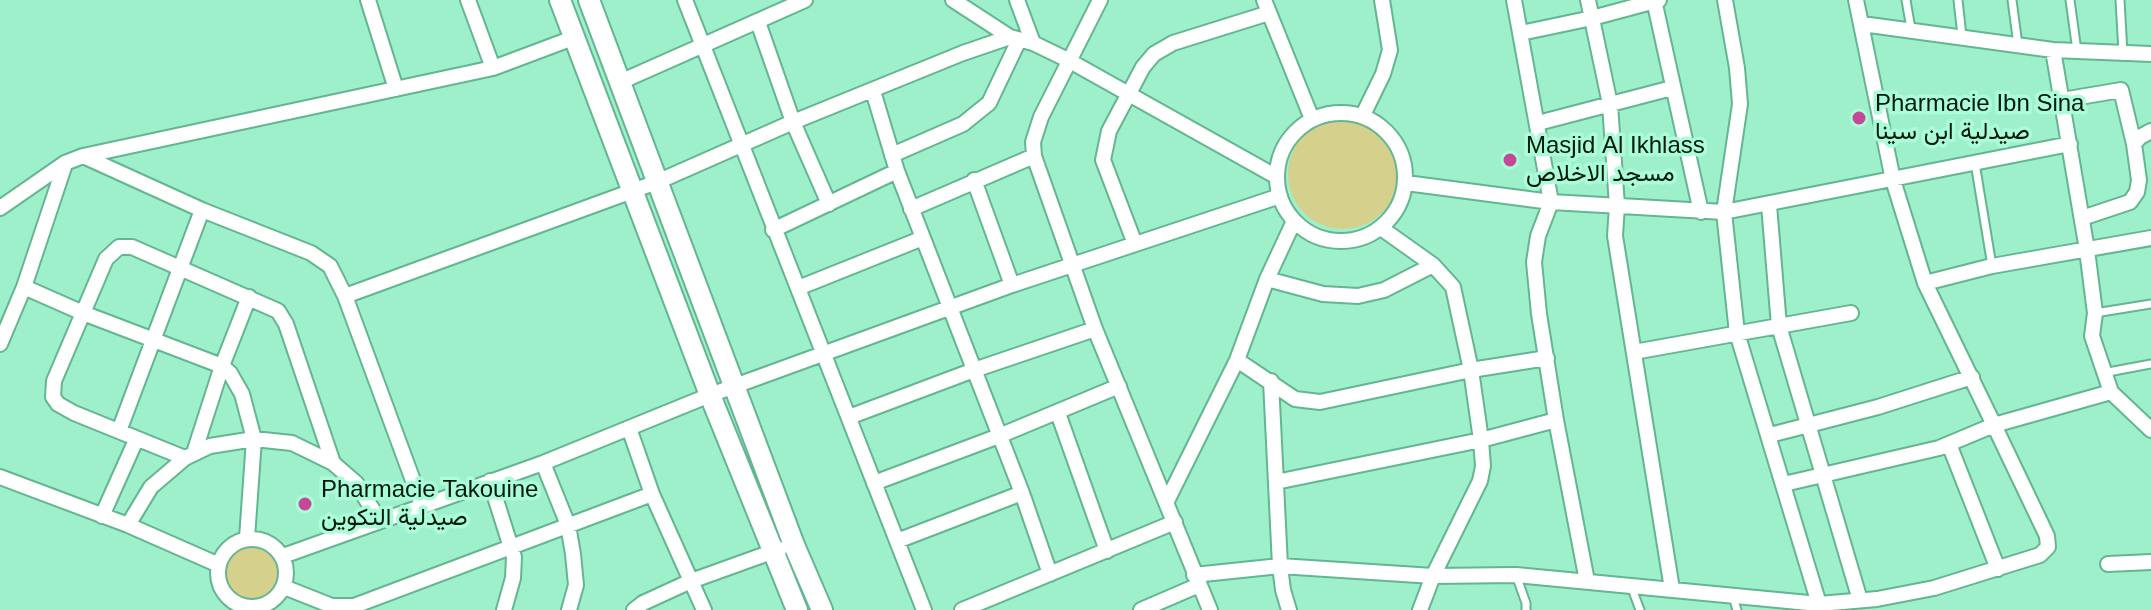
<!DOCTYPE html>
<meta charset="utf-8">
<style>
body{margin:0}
canvas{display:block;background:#9ef0ca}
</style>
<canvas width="2151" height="610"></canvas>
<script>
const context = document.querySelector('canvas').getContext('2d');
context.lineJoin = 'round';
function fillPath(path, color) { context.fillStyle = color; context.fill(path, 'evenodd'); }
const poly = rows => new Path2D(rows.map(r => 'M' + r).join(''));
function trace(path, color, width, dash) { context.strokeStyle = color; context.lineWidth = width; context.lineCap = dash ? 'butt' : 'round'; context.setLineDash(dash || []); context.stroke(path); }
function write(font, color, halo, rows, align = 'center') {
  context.font = font + ' Helvetica,Vazirmatn,sans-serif'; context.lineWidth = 7; context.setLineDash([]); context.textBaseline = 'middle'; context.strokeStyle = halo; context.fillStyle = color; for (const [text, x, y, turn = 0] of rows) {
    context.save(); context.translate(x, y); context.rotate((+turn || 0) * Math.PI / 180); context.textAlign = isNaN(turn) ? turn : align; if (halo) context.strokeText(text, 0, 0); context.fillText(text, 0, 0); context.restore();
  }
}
const green = poly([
 '1288 174a55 55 0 1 1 110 0a55 55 0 1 1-110 0Z',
 '225 572a29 29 0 1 1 58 0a29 29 0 1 1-58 0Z'
]);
const lane = poly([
 [1906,0,1911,29],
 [1958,0,1962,36],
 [2012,0,2018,45],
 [2070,0,2077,51],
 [2120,0,2123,53],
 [1975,163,1992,266],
 [2095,313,2151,304],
 [2103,373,2151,364],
 [1516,575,1526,603,1526,610],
 [1631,586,1640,610],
 [1733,597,1737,610]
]);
const street = poly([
 [368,0,396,89],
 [468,0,493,68],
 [685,0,924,610],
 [953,0,1010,37,1033,43,1068,60,1277,177],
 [1017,0,1033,43],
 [1100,0,1041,117,1033,142,1034,156,1095,329,1210,610],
 [1264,0,1312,119],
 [1514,0,1551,202,1538,236,1534,262,1539,314,1556,420,1587,581],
 [1588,0,1610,104,1617,206,1615,236,1672,589],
 [1654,0,1701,212],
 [1725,0,1737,68,1740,104,1724,212,1737,333,1819,604],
 [1856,0,1893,180,1925,283,1994,425,2111,392,2151,430],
 [758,22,793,122,829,204],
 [1862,24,2053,50,2151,54],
 [1521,33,1592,18,1659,0],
 [2053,50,2087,250,2095,313,2092,336,2111,392],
 [620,82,805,0],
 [873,91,897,171,1022,493,1050,574],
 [2062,100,2121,90,2134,144],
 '1277 177a64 64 0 1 1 128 0a64 64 0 1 1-128 0Z',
 [1363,115,1383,74,1390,50,1382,0],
 [1538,123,1672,88],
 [892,155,963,124,989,103,1019,40],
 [83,156,202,210,311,253,330,266,345,296],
 [974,180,1012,285],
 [1406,183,1551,202,1724,212,2070,144],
 [1769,205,1779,326,1860,600],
 [0,208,65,163,83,156,493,68,573,38],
 [911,209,1034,156],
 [2082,218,2130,202,2137,192,2139,180,2134,144,2140,137,2151,131],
 [1381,228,1433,265,1453,287,1471,370,1481,440,1483,466,1480,481,1433,576,1420,610],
 [773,230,897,171],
 [1135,244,1103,160,1109,131,1143,67,1154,54,1173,43,1269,13],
 [1267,279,1323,294,1358,296,1384,290,1433,265],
 [1925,283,1992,266,2151,238],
 [24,287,83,313,222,366,230,373,242,394,254,439,247,538],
 [798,288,923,238],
 [0,344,24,287,65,164],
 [1634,352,1851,313],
 [1237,360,1295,399,1320,402,1471,370,1547,358],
 [1271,381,1280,566,1283,590,1289,610],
 [1058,413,1107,551],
 [849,417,974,370,1095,329],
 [629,428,652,494,704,610],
 [119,431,202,210],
 [1770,435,1878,407,1972,377],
 [1949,444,1998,569],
 [194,453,222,366,249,297],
 [185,458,74,413,58,404,53,397,54,381,106,259,119,247,132,247,278,311,286,324,333,463],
 [543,463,568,525,573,554,576,585,569,610],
 [0,477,128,525,219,565],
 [490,481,514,557,513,578,504,610],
 [1276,482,1481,440,1556,420],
 [874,483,999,436,1119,386],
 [1167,501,1237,360,1267,279,1294,221],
 [422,505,345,296,657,182,793,122,963,53,1010,37],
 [102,516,136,440],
 [128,525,151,487,185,458,210,446,254,439,292,443,333,463,356,483,379,520],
 '218 573a34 34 0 1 1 68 0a34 34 0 1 1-68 0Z',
 [897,541,1022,493],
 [283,556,543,463,710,395,1012,285,1280,196],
 [2108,564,2151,562],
 [1194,575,1280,566,1433,576,1516,575,1819,604,1877,599,1934,588,2040,555,2048,547,2047,536,1994,425,1939,448,1784,484],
 [284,587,332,606,354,606,652,494],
 [634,610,643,603,691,581,780,549],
 [962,610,1175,522],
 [1141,610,1199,585]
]);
const secondary = poly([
 [560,0,710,395,797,610],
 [589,0,794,545,822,610]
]);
const markers = [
 [1859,118,8,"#c34898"],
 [1510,160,8,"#c34898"],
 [305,504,8,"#c34898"]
];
const poiNames = [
 ["Pharmacie Ibn Sina",1875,104],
 ["صيدلية ابن سينا",1875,132],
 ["Masjid Al Ikhlass",1526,146],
 ["مسجد الاخلاص",1526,174],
 ["Pharmacie Takouine",321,490],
 ["صيدلية التكوين",321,518]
];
fillPath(green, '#d6d08d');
trace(lane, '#64b692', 11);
trace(street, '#64b692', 18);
trace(secondary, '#64b692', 24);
trace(lane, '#fff', 7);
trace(street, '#fff', 14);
trace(secondary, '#fff', 20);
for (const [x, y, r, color] of markers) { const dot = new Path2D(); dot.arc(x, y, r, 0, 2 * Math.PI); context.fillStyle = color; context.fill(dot); trace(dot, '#abfdd7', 3); }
write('24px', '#01190f', '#abfdd7', poiNames, 'left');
</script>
